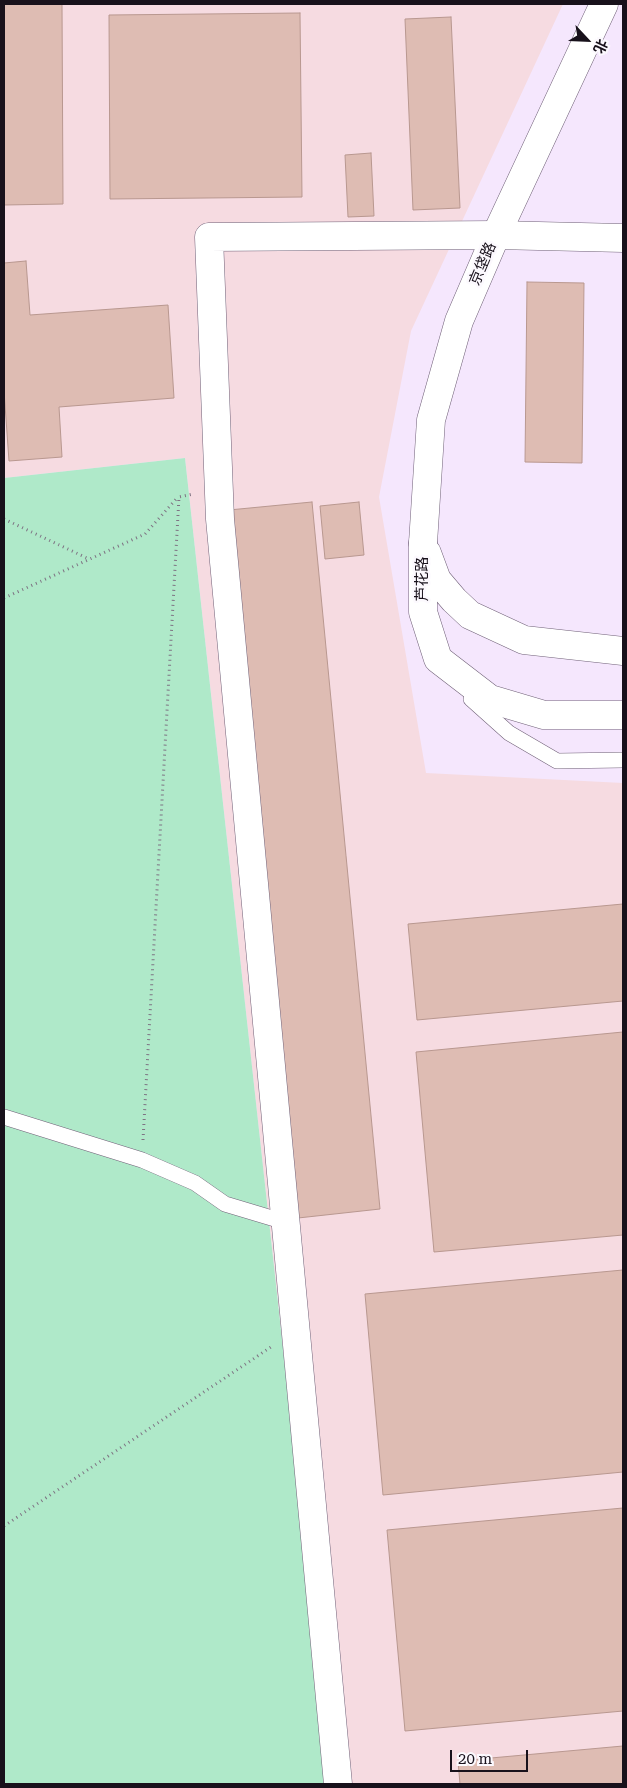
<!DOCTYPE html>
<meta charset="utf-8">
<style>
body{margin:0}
#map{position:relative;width:627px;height:1788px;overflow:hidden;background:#f5e7fd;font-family:"Roboto Serif","Noto Sans SC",serif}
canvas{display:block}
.frame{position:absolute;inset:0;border:5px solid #18111b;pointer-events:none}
.north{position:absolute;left:562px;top:15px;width:50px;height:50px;-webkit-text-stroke:4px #fcf9fe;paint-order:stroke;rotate:115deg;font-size:14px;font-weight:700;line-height:20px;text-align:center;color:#18111b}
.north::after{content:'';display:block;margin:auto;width:18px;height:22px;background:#18111b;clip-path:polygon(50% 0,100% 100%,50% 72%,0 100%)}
.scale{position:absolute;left:450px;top:1750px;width:78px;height:22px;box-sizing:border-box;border:2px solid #18111b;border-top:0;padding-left:6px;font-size:15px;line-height:18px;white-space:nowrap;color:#18111b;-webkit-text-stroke:4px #fcf9fe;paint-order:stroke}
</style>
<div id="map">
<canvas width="627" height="1788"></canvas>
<div class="frame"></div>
<div class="north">北</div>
<div class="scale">20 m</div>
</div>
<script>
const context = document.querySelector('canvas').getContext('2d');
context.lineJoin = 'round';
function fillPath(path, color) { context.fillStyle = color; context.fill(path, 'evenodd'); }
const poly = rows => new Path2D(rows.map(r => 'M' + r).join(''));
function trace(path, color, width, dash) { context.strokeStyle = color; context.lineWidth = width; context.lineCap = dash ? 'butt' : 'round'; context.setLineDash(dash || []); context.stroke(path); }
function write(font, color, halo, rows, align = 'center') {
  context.font = font + ' "Roboto Serif","Noto Sans SC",serif'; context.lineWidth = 5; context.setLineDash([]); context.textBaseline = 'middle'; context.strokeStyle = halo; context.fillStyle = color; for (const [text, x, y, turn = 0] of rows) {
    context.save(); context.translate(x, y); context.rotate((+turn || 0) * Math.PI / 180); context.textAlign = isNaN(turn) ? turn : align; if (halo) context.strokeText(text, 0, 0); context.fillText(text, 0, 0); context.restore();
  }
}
const industrial = poly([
 [4,4,563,4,411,331,379,497,426,773,623,783,623,1784,331,1784,185,458,4,478]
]);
const green = poly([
 [185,458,331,1784,4,1784,4,478]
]);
const building = poly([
 [4,4,62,4,63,204,4,205,4,4],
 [300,13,302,197,110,199,109,15,300,13],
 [451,17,460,208,413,210,405,19,451,17],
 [371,153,374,216,348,217,345,155,371,153],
 [26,261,30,315,168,305,174,398,59,407,62,457,9,461,4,391,4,263,26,261],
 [527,282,584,283,582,463,525,462,527,282],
 [312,502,380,1209,298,1218,229,510,312,502],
 [359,502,364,555,325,559,320,506,359,502],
 [623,904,623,1001,417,1020,408,924,623,904],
 [623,1032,623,1235,434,1252,416,1052,623,1032],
 [623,1270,623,1472,383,1495,365,1294,623,1270],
 [623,1508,623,1711,405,1731,387,1530,623,1508],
 [623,1746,623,1784,460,1784,458,1761,623,1746]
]);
const path = poly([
 [4,519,89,559],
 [4,598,145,534,178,497],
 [143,1140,179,497,193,494],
 [4,1526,271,1347]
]);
const service = poly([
 [471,699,509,733,557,761,623,760],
 [4,1117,142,1160,195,1183,225,1204,285,1222]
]);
const minor = poly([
 [338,1784,220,519,209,237,496,235,623,238]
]);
const tertiary = poly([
 [423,543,431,420,459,321,496,235,604,4]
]);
const secondary = poly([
 [423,543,423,612,438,659,490,699,544,715,623,715],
 [427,553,437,580,454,600,470,615,524,640,623,651]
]);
const streetNames = [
 ["京垡路",483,264,-67],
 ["芦花路",423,579,-90]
];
fillPath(industrial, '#f6dbe1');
fillPath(green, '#afe9c9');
fillPath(building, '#debcb3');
trace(building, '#b99890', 1);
trace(service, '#706178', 16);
trace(minor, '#706178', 29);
trace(tertiary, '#706178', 29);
trace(secondary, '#706178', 29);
trace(path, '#7e7383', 3, [1, 4]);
trace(service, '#fff', 15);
trace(minor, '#fff', 28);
trace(tertiary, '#fff', 28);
trace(secondary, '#fff', 28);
write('15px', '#18111b', '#fcf9fe', streetNames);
</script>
